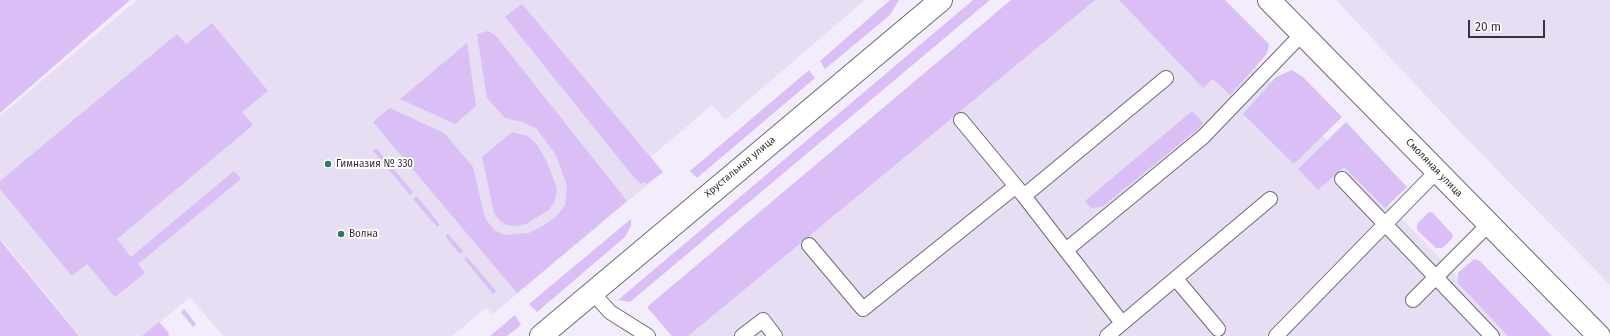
<!DOCTYPE html>
<meta charset="utf-8">
<style>
body{margin:0}
#map{position:relative;width:1610px;height:336px;overflow:hidden;background:#f3ecfa;font-family:"Fira Sans",sans-serif}
canvas{display:block}
.scale{position:absolute;left:1468px;top:20px;width:77px;height:18px;box-sizing:border-box;border:2px solid #353238;border-top:0;padding-left:5px;font-size:12px;line-height:14px;white-space:nowrap;color:#353238;-webkit-text-stroke:3px #fff;paint-order:stroke}
</style>
<div id="map">
<canvas width="1610" height="336"></canvas>
<div class="scale">20 m</div>
</div>
<script>
const context = document.querySelector('canvas').getContext('2d');
context.lineJoin = 'round';
function fillPath(path, color) { context.fillStyle = color; context.fill(path, 'evenodd'); }
const poly = rows => new Path2D(rows.map(r => 'M' + r).join(''));
function trace(path, color, width, dash) { context.strokeStyle = color; context.lineWidth = width; context.lineCap = dash ? 'butt' : 'round'; context.setLineDash(dash || []); context.stroke(path); }
function write(font, color, halo, rows, align = 'center') {
  context.font = font + ' "Fira Sans",sans-serif'; context.lineWidth = 4; context.setLineDash([]); context.textBaseline = 'middle'; context.strokeStyle = halo; context.fillStyle = color; for (const [text, x, y, turn = 0] of rows) {
    context.save(); context.translate(x, y); context.rotate((+turn || 0) * Math.PI / 180); context.textAlign = isNaN(turn) ? turn : align; if (halo) context.strokeText(text, 0, 0); context.fillText(text, 0, 0); context.restore();
  }
}
const built = poly([
 [137,0,865,0,725,120,712,105,651,157,663,172,493,314,486,308,452,336,223,336,190,297,144,336,80,336,0,238,0,116],
 [1089,0,1193,0,1514,336,684,336],
 [1336,0,1610,0,1610,285,1462,134]
]);
const green = poly([
 [0,0,130,0,0,113],
 [890,0,899,0,890,15,825,69,820,61],
 [973,0,990,0,630,302,618,300],
 [1011,0,1095,0,688,336,672,336,647,307],
 [1119,0,1225,0,1269,44,1268,50,1265,56,1230,95,1213,79,1203,88],
 [522,4,663,172,647,184,644,182,641,184,632,175,505,17],
 [212,23,268,91,242,112,253,125,117,239,131,257,234,171,241,179,138,264,145,273,115,297,87,264,72,276,0,189,0,181,177,34,186,44],
 [488,31,496,36,627,201,517,293,373,122,390,108,444,133,473,167,485,218,494,230,505,235,529,233,543,226,556,217,565,205,567,186,556,155,536,128,522,122,505,118,487,98,477,34],
 [467,43,476,106,455,124,400,99],
 [809,70,815,78,697,178,690,171],
 [1292,70,1303,77,1342,117,1294,164,1243,114,1276,77],
 [1192,111,1203,123,1198,129,1102,207,1091,208,1085,201],
 [1346,122,1407,187,1385,208,1344,167,1318,190,1298,169],
 [512,132,528,136,538,146,546,160,557,188,555,201,549,210,526,224,515,226,506,225,500,221,494,213,482,157],
 [376,148,413,192,410,195,373,151],
 [417,196,440,225,437,227,413,199],
 [1429,212,1433,213,1453,235,1452,239,1442,248,1436,248,1417,230,1417,224],
 [631,219,631,226,625,237,537,312,529,304],
 [448,234,463,251,460,254,445,236],
 [0,240,79,336,0,336],
 [467,257,496,291,493,294,464,259],
 [1474,259,1480,261,1552,336,1508,336,1458,283,1458,273],
 [184,309,196,324,193,327,181,312],
 [515,315,521,325,507,336,490,336],
 [159,322,169,333,168,336,142,336]
]);
const lane = poly([
 [961,120,1024,196,1122,323],
 [1342,179,1492,336],
 [1024,196,1166,78],
 [809,245,863,309,1016,186],
 [1066,250,1203,137,1302,34],
 [1176,279,1218,329],
 [592,292,610,312,648,336],
 [1413,300,1489,224],
 [742,336,763,320,775,336],
 [1107,336,1270,199],
 [1276,336,1437,171]
]);
const street = poly([
 [1269,0,1599,336]
]);
const secondary = poly([
 [541,336,941,0]
]);
const markers = [
 [328,164,4,"#337669"],
 [341,234,4,"#337669"]
];
const poiNames = [
 ["Гимназия № 330",336,164],
 ["Волна",349,234]
];
const streetNames = [
 ["Хрустальная улица",740,167,-40],
 ["Смоляная улица",1434,168,46]
];
fillPath(built, '#e7def3');
fillPath(green, '#d9bff6');
trace(lane, '#6f6a76', 16);
trace(street, '#6f6a76', 24);
trace(secondary, '#6f6a76', 24);
trace(lane, '#fff', 14);
trace(street, '#fff', 22);
trace(secondary, '#fff', 22);
for (const [x, y, r, color] of markers) { const dot = new Path2D(); dot.arc(x, y, r, 0, 2 * Math.PI); context.fillStyle = color; context.fill(dot); trace(dot, '#fff', 1.5); }
write('10px', '#353238', '#fff', poiNames, 'left');
write('10px', '#353238', '#fff', streetNames);
</script>
